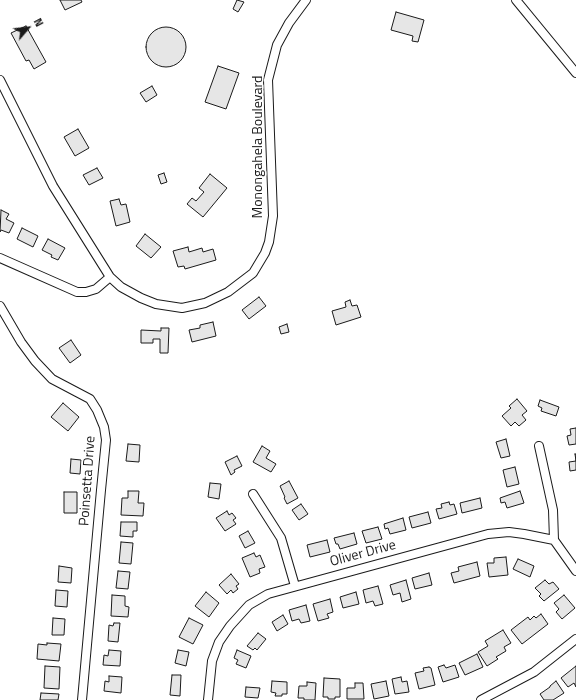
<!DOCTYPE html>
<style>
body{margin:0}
#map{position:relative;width:576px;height:700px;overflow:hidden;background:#fff;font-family:"Titillium Web",sans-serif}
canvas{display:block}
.north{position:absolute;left:8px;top:8px;width:40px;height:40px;-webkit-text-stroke:3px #fff;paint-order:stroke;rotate:62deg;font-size:11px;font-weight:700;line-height:16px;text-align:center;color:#1a1a1a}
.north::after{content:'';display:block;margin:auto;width:14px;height:18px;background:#1a1a1a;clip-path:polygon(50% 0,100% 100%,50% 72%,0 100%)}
</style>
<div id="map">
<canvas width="576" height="700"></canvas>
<div class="north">N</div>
</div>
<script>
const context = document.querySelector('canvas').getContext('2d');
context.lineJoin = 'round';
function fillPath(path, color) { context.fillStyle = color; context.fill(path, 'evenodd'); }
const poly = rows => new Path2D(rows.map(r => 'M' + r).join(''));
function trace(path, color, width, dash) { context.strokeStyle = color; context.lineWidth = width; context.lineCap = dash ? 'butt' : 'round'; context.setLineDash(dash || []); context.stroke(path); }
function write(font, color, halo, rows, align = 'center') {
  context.font = font + ' "Titillium Web",sans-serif'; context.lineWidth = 3; context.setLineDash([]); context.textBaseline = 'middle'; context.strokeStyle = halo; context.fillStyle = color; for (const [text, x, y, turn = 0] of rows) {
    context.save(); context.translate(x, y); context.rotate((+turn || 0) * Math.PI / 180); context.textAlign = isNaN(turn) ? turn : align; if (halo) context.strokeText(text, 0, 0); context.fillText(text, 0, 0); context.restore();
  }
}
const building = poly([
 [60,0,81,0,82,2,65,10,60,0],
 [237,0,244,2,238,12,233,9,237,0],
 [396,12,424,20,418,42,412,41,413,36,391,30,396,12],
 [26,26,46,62,34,69,29,60,26,61,11,33,26,26],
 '146 47a20 20 0 1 1 40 0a20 20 0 1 1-40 0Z',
 [218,66,239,73,226,109,205,102,218,66],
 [152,86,157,95,146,102,140,93,152,86],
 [78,129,89,148,75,156,64,137,78,129],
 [97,168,103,178,89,185,83,175,97,168],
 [164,173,167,182,161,184,158,175,164,173],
 [210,174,227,188,203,217,187,204,192,198,196,201,204,192,199,188,210,174],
 [119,199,121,205,126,204,130,222,116,226,110,201,119,199],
 [1,210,9,214,6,219,14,223,9,233,1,230,0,232,1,210],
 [22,228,38,236,33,247,17,239,22,228],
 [145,234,161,247,151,258,136,246,145,234],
 [48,239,65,248,58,260,51,257,52,255,42,250,48,239],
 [188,247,189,252,202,248,203,252,213,249,216,260,185,269,184,266,178,267,173,251,188,247],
 [259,297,266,306,249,319,242,310,259,297],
 [350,300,352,306,357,305,361,317,336,325,332,311,346,307,345,302,350,300],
 [213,322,216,336,192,342,189,330,200,328,200,325,213,322],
 [287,324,289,332,281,334,279,327,287,324],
 [161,328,169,328,168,353,160,353,160,339,153,339,153,343,141,343,141,330,161,331,161,328],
 [71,340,81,355,70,363,59,348,71,340],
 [517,399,527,411,522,415,526,420,519,426,515,422,511,426,502,416,511,408,509,406,517,399],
 [540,400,559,407,556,416,541,411,542,408,538,406,540,400],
 [63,403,79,417,68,431,51,417,63,403],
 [576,428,576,444,569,445,567,436,571,435,570,429,576,428],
 [506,439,510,456,501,458,496,442,506,439],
 [128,444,140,445,139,462,126,461,128,444],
 [262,446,270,451,266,458,276,464,271,472,253,462,262,446],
 [575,454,576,454,576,470,570,471,569,462,576,461,575,454],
 [237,456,242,466,234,470,235,472,231,475,225,462,237,456],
 [71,459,81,460,80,474,70,473,71,459],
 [515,467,519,484,507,487,503,470,515,467],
 [289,481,298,498,287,504,284,498,285,497,280,486,289,481],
 [210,483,221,484,219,499,208,497,210,483],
 [128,491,139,491,138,503,144,503,143,516,121,515,122,498,128,498,128,491],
 [520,491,524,503,507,508,505,502,501,503,500,498,520,491],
 [64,492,77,492,77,513,64,513,64,492],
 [480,498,482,508,462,513,460,503,480,498],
 [449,502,450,505,454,504,457,514,439,519,436,509,442,508,441,504,449,502],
 [301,504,308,514,299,520,292,510,301,504],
 [227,511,229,515,232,513,236,518,233,520,236,524,225,531,216,518,227,511],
 [428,512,431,523,412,528,409,517,428,512],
 [403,518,406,530,390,534,388,528,385,529,384,524,403,518],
 [121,522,137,522,137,531,133,531,133,537,120,536,121,522],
 [378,527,382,539,366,543,362,531,378,527],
 [248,531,255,543,245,548,239,536,248,531],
 [354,533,357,544,340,549,338,544,336,544,334,538,354,533],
 [327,540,330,552,310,557,307,545,327,540],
 [121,542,133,543,131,564,119,563,121,542],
 [254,553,256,557,260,555,265,567,259,569,260,573,250,577,242,558,254,553],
 [506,557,508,575,489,577,487,563,494,563,494,558,506,557],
 [518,559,534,566,530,577,513,569,518,559],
 [477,562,480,576,454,583,451,573,459,571,458,567,477,562],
 [59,566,72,568,71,583,58,582,59,566],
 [118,571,130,572,128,589,116,588,118,571],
 [429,573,432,585,415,589,412,578,429,573],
 [231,574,239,584,236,586,238,589,233,593,231,590,227,594,219,585,231,574],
 [406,580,411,599,402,602,400,593,393,595,390,585,406,580],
 [545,580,549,584,553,582,559,589,544,601,539,596,541,594,535,588,545,580],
 [378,586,383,604,375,606,373,601,366,603,363,590,378,586],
 [56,590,68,591,67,607,55,606,56,590],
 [206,592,219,603,209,617,195,606,206,592],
 [356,592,359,604,343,608,340,597,356,592],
 [112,595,125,596,125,606,129,607,128,617,111,616,112,595],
 [564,595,575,608,562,619,556,612,559,609,554,603,564,595],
 [330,599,333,612,327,614,329,618,318,621,313,604,330,599],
 [306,605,310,621,301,623,299,619,292,621,289,610,306,605],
 [541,614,548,624,522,644,511,630,528,617,530,620,534,616,536,618,541,614],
 [283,615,288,624,277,631,272,622,283,615],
 [53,618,65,619,64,635,52,635,53,618],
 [189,618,203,625,193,644,179,637,189,618],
 [114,623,120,623,118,642,108,641,109,625,113,626,114,623],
 [503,630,511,643,504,647,506,651,496,657,498,659,487,666,478,652,488,646,485,641,503,630],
 [258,633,266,639,257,650,255,648,253,650,247,646,258,633],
 [47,643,61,644,59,661,37,659,38,644,47,645,47,643],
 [109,650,121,651,120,666,103,665,104,655,108,656,109,650],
 [178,650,189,652,186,666,175,663,178,650],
 [237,650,251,656,246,668,236,664,238,660,234,658,237,650],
 [477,654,483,667,465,675,459,663,477,654],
 [444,665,446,668,455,665,459,677,443,682,438,667,444,665],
 [45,666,60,667,59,689,44,688,45,666],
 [576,666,576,687,574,683,568,687,561,678,576,666],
 [429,667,431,668,435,685,419,689,415,673,424,671,423,668,429,667],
 [172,675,181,675,180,696,170,695,172,675],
 [109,676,122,677,121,693,104,691,105,681,109,682,109,676],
 [401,677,402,682,407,681,409,692,395,694,392,679,401,677],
 [324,678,340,679,340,697,335,697,335,699,328,699,328,697,323,697,324,678],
 [272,681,287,682,287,694,282,694,282,696,275,696,276,693,271,692,272,681],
 [386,681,389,696,374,699,371,684,386,681],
 [556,681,564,693,553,700,544,700,540,694,550,687,550,686,556,681],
 [307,682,316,683,315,700,304,700,304,698,298,698,299,686,307,686,307,682],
 [355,683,363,683,364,699,347,699,347,688,355,688,355,683],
 [246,687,260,688,258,698,245,697,246,687],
 [41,693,59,694,58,700,40,700,41,693]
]);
const street = poly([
 [516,0,576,73],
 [0,80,53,186,110,277,121,287,141,298,156,304,182,308,205,303,228,292,253,273,265,253,269,242,273,216,268,80,277,45,289,23,306,0],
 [0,258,77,292,86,292,96,289,110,277],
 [0,306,21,342,35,361,52,379,90,399,97,410,104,427,106,440,101,490,82,700],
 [539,446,553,510,554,540],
 [253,494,281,538,295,586],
 [208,700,212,661,219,642,230,626,249,605,268,594,488,534,509,532,524,534,554,540,576,571],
 [481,700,534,672,576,639]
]);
const streetNames = [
 ["Monongahela Boulevard",259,147,-90],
 ["Poinsetta Drive",88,481,-86],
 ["Oliver Drive",363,554,-15]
];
fillPath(building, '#e6e6e6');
trace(building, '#1a1a1a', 1);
trace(street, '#1a1a1a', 10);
trace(street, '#fff', 8);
write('14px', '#1a1a1a', '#fff', streetNames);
</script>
